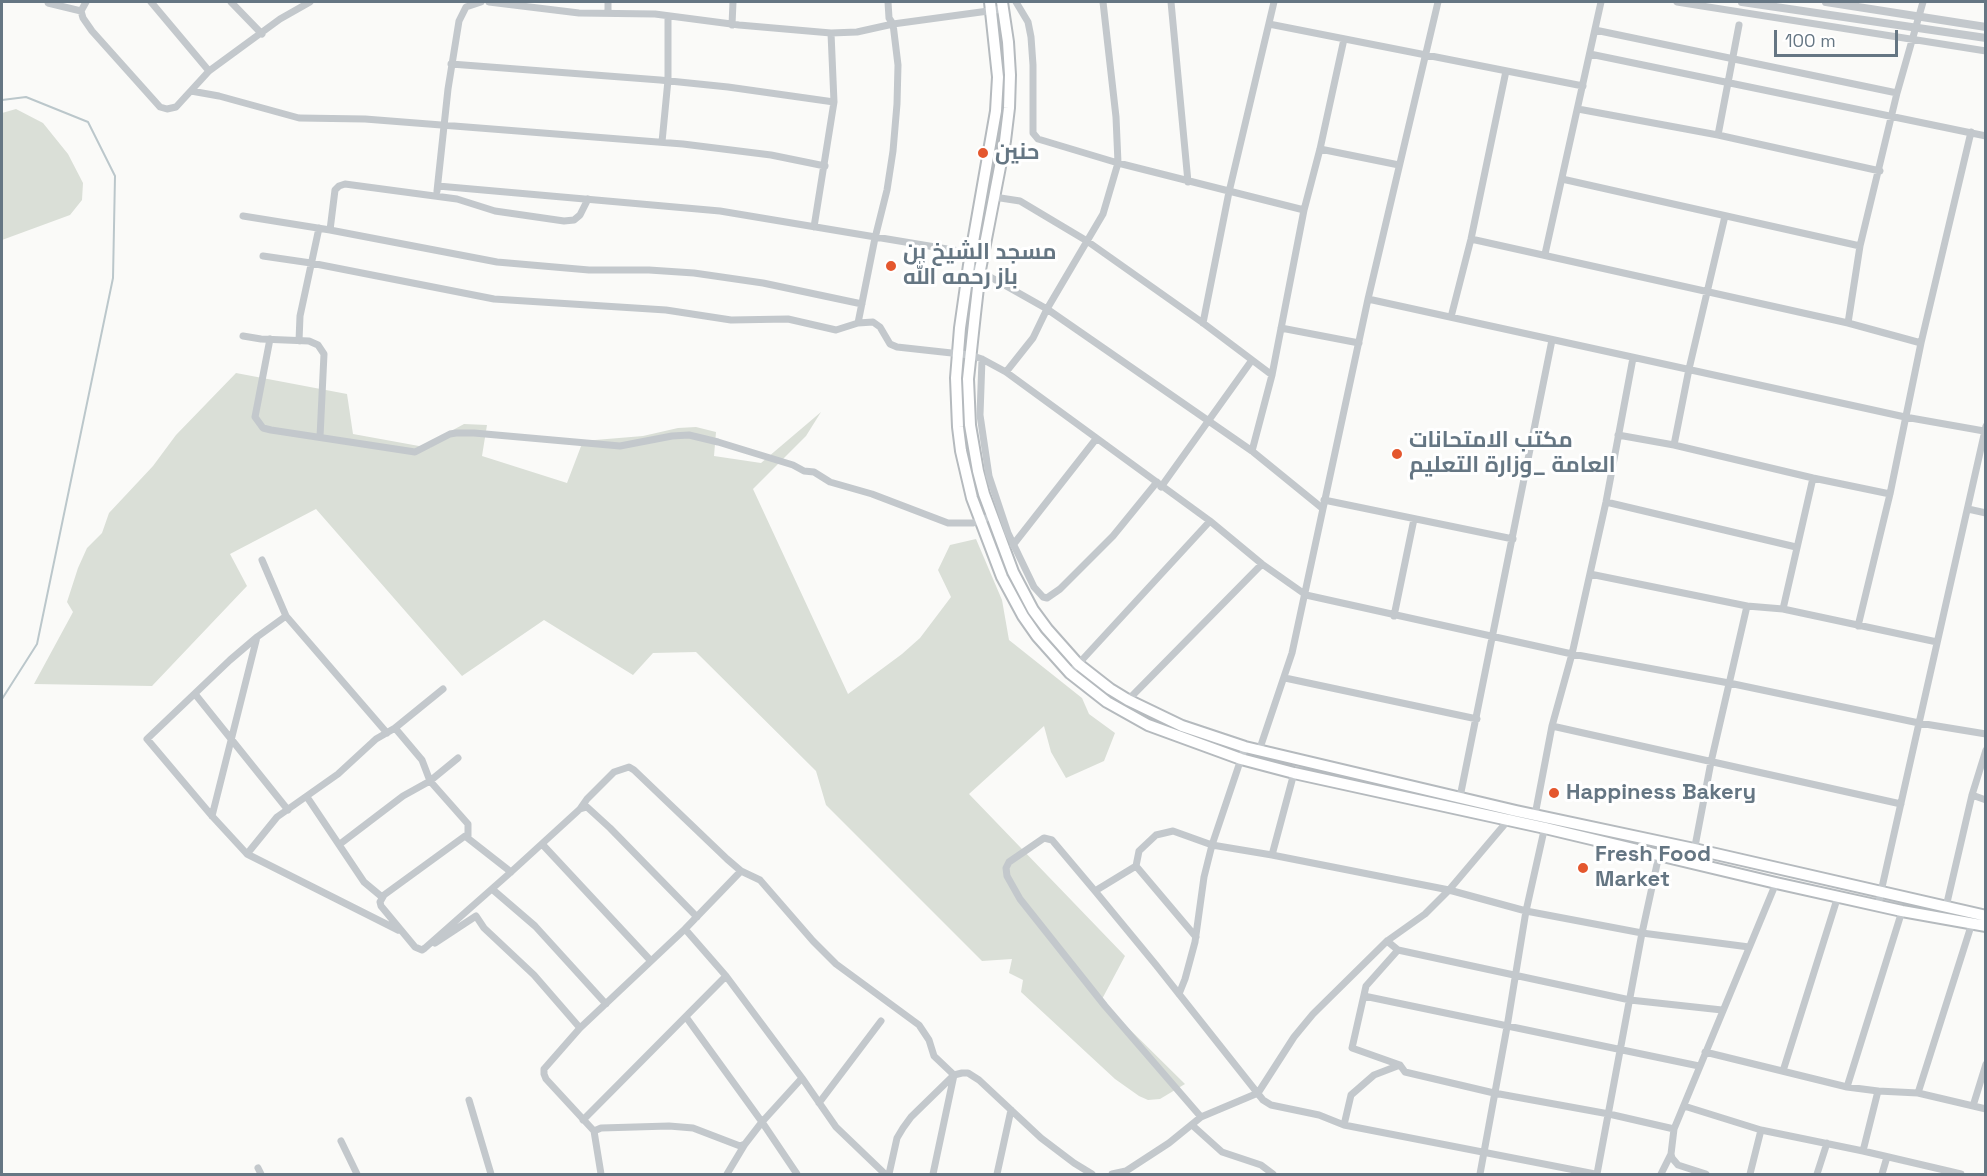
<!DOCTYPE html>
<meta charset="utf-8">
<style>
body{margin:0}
#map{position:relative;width:1987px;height:1176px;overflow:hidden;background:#fafaf8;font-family:"Space Grotesk",sans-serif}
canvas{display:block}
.frame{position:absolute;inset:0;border:3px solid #657683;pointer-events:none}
.scale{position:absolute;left:1774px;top:30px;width:124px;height:27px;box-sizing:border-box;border:3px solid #657683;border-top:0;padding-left:8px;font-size:18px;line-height:21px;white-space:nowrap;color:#657683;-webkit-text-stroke:4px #fff;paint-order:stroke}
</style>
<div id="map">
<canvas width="1987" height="1176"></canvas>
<div class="frame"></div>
<div class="scale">100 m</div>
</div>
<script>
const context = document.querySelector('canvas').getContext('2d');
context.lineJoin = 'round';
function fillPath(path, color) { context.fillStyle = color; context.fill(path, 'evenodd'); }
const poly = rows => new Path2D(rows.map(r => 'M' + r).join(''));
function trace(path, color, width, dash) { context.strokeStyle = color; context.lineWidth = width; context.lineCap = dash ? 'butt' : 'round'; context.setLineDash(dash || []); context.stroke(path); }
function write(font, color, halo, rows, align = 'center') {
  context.font = font + ' "Space Grotesk",Cairo,sans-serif'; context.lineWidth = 6; context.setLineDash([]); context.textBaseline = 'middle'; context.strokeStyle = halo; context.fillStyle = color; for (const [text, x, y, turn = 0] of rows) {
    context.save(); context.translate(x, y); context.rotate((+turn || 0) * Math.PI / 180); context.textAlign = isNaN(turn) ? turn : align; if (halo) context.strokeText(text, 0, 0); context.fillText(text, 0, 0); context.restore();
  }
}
const green = poly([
 [16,109,43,123,68,154,83,183,82,200,70,215,2,240,2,113],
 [236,373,347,394,353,434,430,448,453,430,464,424,487,425,482,456,567,483,583,441,643,436,678,428,696,427,716,432,714,456,761,463,821,412,806,436,753,489,848,694,902,654,920,638,951,597,938,570,950,545,976,539,1002,600,1009,640,1082,698,1089,714,1115,733,1104,761,1066,778,1051,752,1044,726,969,794,1125,956,1101,1001,1185,1084,1160,1099,1148,1100,1139,1096,1115,1079,1021,992,1023,980,1009,973,1012,959,982,961,826,805,816,771,696,652,653,653,633,675,544,620,462,676,316,509,230,554,247,586,152,686,34,684,73,612,67,602,78,568,87,548,102,533,109,513,153,466,176,435]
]);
const stream = poly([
 [2,100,26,97,88,122,115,176,113,278,37,644,2,699]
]);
const minor = poly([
 [48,2,48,3,81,11],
 [86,2,81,11,83,18,92,31,160,107,167,109,176,107,209,71,280,19,310,2],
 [151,2,209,71],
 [231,2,262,34],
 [489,2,579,13,655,14,739,25,831,33,857,32,893,24,1003,9],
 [1016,2,1028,22,1031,37,1033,65,1033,133,1038,139,1118,163,1304,210],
 [1171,2,1188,182],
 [1677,2,1986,51],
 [608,13,608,2],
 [1269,24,1583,86],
 [732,25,733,2],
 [1595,30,1897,93],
 [1590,54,1986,136],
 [451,64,660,80,728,87,834,102],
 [191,91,219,96,299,118,365,119,683,144,771,155,825,166],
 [1578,109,1718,135,1880,171],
 [1718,135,1739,25],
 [662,142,668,80,668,16],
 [1320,149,1399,165],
 [1562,179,1860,246],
 [438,186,720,211,983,255],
 [437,191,448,89,459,21,466,7,481,2],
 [994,197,1020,201,1087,241,1203,323,1272,375],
 [243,216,330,230,497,262,589,270,649,270,694,273,763,283,862,304],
 [814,227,834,102,831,33],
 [330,230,335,190,339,186,345,184,457,199,495,211,564,221,574,220,580,215,588,199],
 [1471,239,1848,323,1921,343],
 [1545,254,1601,2],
 [263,256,311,263,494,299,666,310,731,320,788,319,836,330,858,323,873,322,880,327,890,344,897,347,970,355,982,359,1006,372,1210,521,1262,564,1306,595,1572,654,1729,683,1919,723,1986,734],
 [969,265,1047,309,1252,451,1322,508],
 [1368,299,1905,417,1984,431],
 [1451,317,1471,239,1506,71],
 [858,323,875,238,887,190,893,151,897,104,898,65,893,24,889,18,888,2],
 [1203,323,1229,192,1274,2],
 [1848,323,1860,246,1897,93,1923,2],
 [1281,328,1359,343],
 [243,336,261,339,309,341,318,345,324,354,320,437],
 [270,339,255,417,263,428,271,430,415,452,450,434,456,433,474,433,620,446,672,436,689,435,718,442,793,465,804,471,814,472,830,482,872,494,948,523,973,523,992,516],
 [299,341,300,316,319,228],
 [982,359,980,415,989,476,1008,533,1034,587,1043,597,1047,598,1060,589,1113,536,1157,482],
 [1006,372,1033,338,1047,309,1103,214,1118,163,1116,117,1103,2],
 [1618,435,1674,445,1813,478,1890,494],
 [1674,445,1689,369,1725,216],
 [1252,451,1272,375,1304,210,1320,149,1344,39],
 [1161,487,1252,360],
 [1324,500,1513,539],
 [1606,502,1796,547],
 [1968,509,1986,513],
 [1013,545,1096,439],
 [1590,574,1747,606,1783,609,1937,642],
 [1783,609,1813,478],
 [286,616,387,733],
 [1394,616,1414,519],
 [1858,626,1890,494,1921,343,1971,132],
 [257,637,230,660,147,739,212,816,247,854,398,930],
 [1070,673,1210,521],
 [1285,678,1477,719],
 [195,694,288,810],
 [1128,700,1262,564],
 [1552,726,1901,804],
 [395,728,422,760,430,781,468,824,468,837],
 [1259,751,1292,653,1368,299,1438,2],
 [1972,795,1986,800],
 [307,797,364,882,382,897],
 [1460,797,1552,340],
 [580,809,587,799,614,772,629,767,634,770,727,859,741,871,760,880,813,941,836,964,919,1025,929,1040,934,1056,954,1075,933,1174],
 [1535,815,1552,726,1572,654,1606,502,1633,358],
 [212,816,257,637,286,616,262,560],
 [340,844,403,796,430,781,458,758],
 [542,844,651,961],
 [247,854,277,817,338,774,376,739,395,728,443,689],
 [1272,855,1294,773],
 [1692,862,1711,762,1747,606],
 [1136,866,1139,851,1156,835,1173,831,1212,845,1272,855,1449,890,1526,911,1642,933,1749,947],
 [511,872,465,836,384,895,380,902,381,906,415,947,422,950,425,948,511,872,580,809,587,807,610,828,697,917],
 [492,889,535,926,606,1004],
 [1095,891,1136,866,1196,937],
 [1878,905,1986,426],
 [1946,907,1972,795,1986,750],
 [685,929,726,976,802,1078,836,1127,885,1174],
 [1387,941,1398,950,1630,1000,1722,1010],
 [435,943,476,916,484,928,534,975,580,1028],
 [1398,950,1366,986,1352,1048,1400,1065,1405,1072,1494,1093,1609,1114,1674,1129],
 [1179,994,1185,979,1195,942,1204,877,1212,845,1245,747],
 [1364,996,1699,1066],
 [686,1017,762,1122,797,1174],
 [1705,1052,1847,1087,1878,1091,1918,1093,1986,1109],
 [1783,1071,1838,896],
 [1847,1087,1902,911],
 [1918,1093,1972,923],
 [469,1100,491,1174],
 [819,1103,881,1021],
 [1684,1106,1761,1130,1863,1151,1961,1174],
 [1973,1106,1986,1064],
 [1201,1117,1105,1006,1020,899,1007,876,1006,868,1009,862,1044,838,1052,840,1095,891,1156,965,1263,1100,1271,1105,1319,1115,1344,1125,1595,1174],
 [583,1120,726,976],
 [1192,1125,1222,1152,1261,1165,1273,1174],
 [1344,1125,1351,1095,1374,1075,1400,1065],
 [594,1131,601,1128,669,1126,693,1128,740,1146,745,1144,762,1122,802,1078],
 [341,1141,357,1174],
 [1863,1151,1878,1091],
 [1671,1154,1672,1158,1678,1165,1706,1174],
 [258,1168,261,1174],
 [601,1174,594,1131,546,1079,544,1074,544,1069,580,1028,685,929,741,871],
 [727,1174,745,1144],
 [889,1174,897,1138,903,1128,911,1117,954,1075,962,1073,968,1073,979,1080,1041,1138,1074,1163,1092,1174],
 [997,1174,1011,1110],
 [1112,1174,1126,1171,1169,1143,1201,1117,1258,1093,1294,1037,1313,1014,1387,941,1425,914,1449,890,1510,818],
 [1480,1174,1507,1027,1526,911,1545,826],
 [1597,1174,1642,933,1659,855],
 [1661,1174,1671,1154,1674,1129,1776,883],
 [1750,1174,1761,1130],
 [1817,1174,1827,1143],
 [1882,1174,1887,1157]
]);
const tertiary = poly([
 [1742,2,1986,38],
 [1826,2,1986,27]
]);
const primary = poly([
 [990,2,998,77,996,111,969,265,960,328,956,378,958,427,961,451,972,498,1002,577,1023,616,1037,636,1070,673,1107,702,1148,725,1241,759,1294,773,1545,828,1776,883,1902,911,1986,926],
 [1002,2,1008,42,1010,75,1009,108,1005,141,980,270,975,314,968,379,970,425,978,471,984,494,1013,572,1033,610,1047,629,1078,664,1110,689,1128,700,1182,726,1245,747,1516,811,1694,849,1986,916]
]);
const markers = [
 [983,153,6,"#e4572e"],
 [891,266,6,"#e4572e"],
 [1397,454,6,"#e4572e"],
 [1554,793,6,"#e4572e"],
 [1583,868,6,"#e4572e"]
];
const poiNames = [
 ["حنين",995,153],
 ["مسجد الشيخ بن",903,253],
 ["باز رحمه الله",903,278],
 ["مكتب الامتحانات",1409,441],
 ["العامة _وزارة التعليم",1409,466],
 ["Happiness Bakery",1566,793],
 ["Fresh Food",1595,855],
 ["Market",1595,880]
];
fillPath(green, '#dadfd7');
trace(stream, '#bbc7cb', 2);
trace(primary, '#b5babe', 14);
trace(minor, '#c3c8cc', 7);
trace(tertiary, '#c3c8cc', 8);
trace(primary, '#fff', 10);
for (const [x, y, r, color] of markers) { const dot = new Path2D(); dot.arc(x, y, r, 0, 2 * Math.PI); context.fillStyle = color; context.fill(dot); trace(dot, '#fff', 2); }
write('bold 22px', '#657683', '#fff', poiNames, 'left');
</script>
